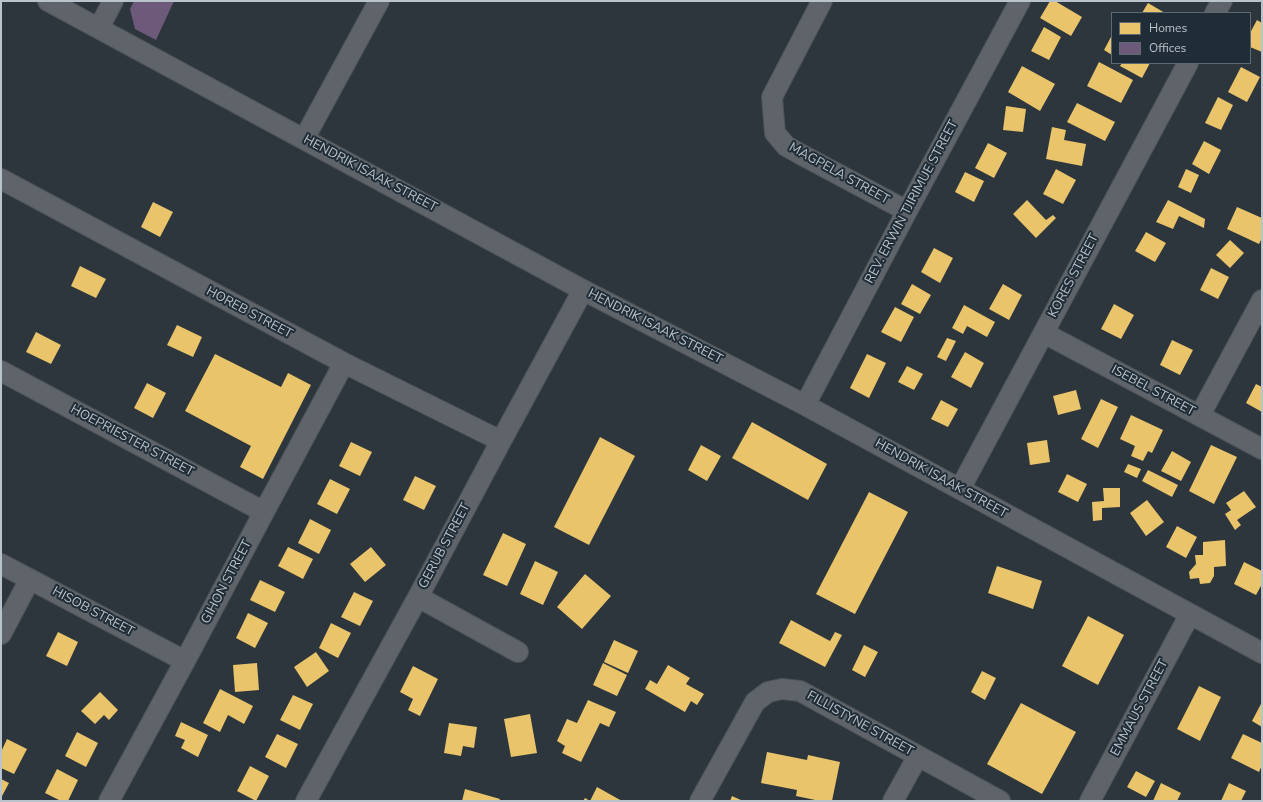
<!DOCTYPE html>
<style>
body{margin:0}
#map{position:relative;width:1263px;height:802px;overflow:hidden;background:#2d363c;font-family:"Nunito Sans",sans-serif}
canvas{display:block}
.frame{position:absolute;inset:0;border:2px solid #b9c3cc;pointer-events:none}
.legend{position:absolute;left:1111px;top:12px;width:140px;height:52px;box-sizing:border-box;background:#202d37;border:1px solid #5d6973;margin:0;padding:5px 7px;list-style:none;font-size:12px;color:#b9c3cc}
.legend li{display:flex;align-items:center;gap:8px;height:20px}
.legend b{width:20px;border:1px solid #5d6973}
</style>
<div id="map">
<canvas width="1263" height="802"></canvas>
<div class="frame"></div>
<ul class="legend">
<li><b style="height:11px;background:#e9c46a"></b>Homes</li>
<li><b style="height:11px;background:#6d597a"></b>Offices</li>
</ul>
</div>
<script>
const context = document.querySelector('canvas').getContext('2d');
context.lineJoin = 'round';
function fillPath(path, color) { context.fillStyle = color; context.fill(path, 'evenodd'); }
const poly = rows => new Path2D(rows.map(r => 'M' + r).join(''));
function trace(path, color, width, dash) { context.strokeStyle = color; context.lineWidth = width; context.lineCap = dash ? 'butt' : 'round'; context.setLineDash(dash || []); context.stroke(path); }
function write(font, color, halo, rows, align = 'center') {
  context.font = font + ' "Nunito Sans",sans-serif'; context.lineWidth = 4; context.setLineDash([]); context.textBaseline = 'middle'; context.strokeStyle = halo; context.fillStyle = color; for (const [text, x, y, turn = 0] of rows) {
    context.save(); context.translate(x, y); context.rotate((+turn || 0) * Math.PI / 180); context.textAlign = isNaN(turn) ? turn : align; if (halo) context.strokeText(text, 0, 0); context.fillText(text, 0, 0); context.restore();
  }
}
const homes = poly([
 [1050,1,1055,1,1082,17,1071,36,1040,18],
 [1148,3,1165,13,1142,13],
 [1257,20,1262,23,1262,52,1250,47,1250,33],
 [1044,27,1061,37,1049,60,1031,51],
 [1112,35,1112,55,1104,50],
 [1099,62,1133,80,1121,103,1087,86],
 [1122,63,1150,63,1142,78,1120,66],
 [1022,66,1055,84,1040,111,1008,92],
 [1241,67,1260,77,1247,102,1228,92],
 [1218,97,1233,105,1221,130,1205,123],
 [1077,103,1115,122,1105,141,1067,122],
 [1006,106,1026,109,1023,132,1003,130],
 [1052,127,1066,130,1064,140,1086,144,1082,166,1046,159],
 [1204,141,1221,150,1209,174,1192,164],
 [988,143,1007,153,994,178,975,168],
 [1056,169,1076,180,1063,204,1043,194],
 [1186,169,1199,175,1191,193,1178,187],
 [965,172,984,181,974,202,955,192],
 [1027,200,1046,220,1053,215,1056,218,1036,238,1013,214],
 [1168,200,1205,219,1204,228,1179,216,1173,229,1156,222],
 [153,202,173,212,160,237,141,227],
 [1237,207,1262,218,1262,238,1259,244,1227,229],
 [1146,232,1166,243,1155,262,1135,251],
 [1230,240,1244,253,1230,268,1216,255],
 [934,248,953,258,940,283,921,272],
 [80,266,106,279,96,298,71,286],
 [1211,268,1229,277,1218,299,1200,290],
 [912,284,931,295,920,314,901,304],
 [1003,284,1022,295,1009,320,989,309],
 [1114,304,1134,315,1121,339,1101,329],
 [964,305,995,322,987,337,967,326,963,334,952,328],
 [895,307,914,317,901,342,881,332],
 [177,325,202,337,193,357,167,345],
 [36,332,61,345,51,364,26,352],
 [947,338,956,341,946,361,937,357],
 [1172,340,1193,350,1180,375,1160,365],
 [965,352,984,363,971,388,951,377],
 [215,354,281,387,288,373,311,385,263,479,240,467,251,446,185,411],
 [867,354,886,363,869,398,850,388],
 [907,366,923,374,914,390,898,382],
 [147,383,166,393,153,418,134,408],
 [1256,384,1262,387,1262,412,1246,403],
 [1076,390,1081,409,1058,415,1053,396],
 [1101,399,1118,407,1098,448,1081,439],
 [941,400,958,409,948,427,931,419],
 [1131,415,1163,430,1152,453,1148,451,1143,461,1131,456,1135,446,1120,439],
 [752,422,827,464,808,500,732,458],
 [600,437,635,456,589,545,554,527],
 [1047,440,1050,462,1030,465,1027,443],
 [351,442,372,452,360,476,339,466],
 [701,445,721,456,707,481,688,470],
 [1211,445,1237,457,1214,504,1189,491],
 [1172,451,1191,462,1181,481,1161,471],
 [1128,464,1141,469,1137,478,1124,472],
 [1148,470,1178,485,1172,497,1142,481],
 [1067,474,1087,484,1078,502,1058,492],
 [415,476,436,486,424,510,403,500],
 [330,479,350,489,337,514,317,504],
 [1103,488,1120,488,1120,507,1102,508,1102,520,1093,521,1092,502,1104,501],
 [1244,491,1256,507,1237,520,1241,525,1235,530,1225,514,1231,510,1226,503],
 [869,492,908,512,855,614,816,594],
 [1147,500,1164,522,1146,536,1130,513],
 [310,519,331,530,319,554,298,543],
 [1177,526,1197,537,1186,558,1166,547],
 [503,533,526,544,507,586,483,575],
 [1225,540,1226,566,1214,567,1214,576,1210,583,1200,584,1199,578,1190,579,1189,572,1196,564,1195,555,1203,555,1203,542],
 [288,547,313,559,303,579,278,566],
 [371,547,386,565,365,582,350,564],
 [535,561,558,572,543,605,520,594],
 [1244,562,1262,571,1262,584,1256,595,1234,584],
 [997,566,1042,581,1033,609,988,593],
 [585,574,611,596,582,629,557,607],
 [260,580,285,592,275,612,250,600],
 [354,592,373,601,360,626,341,617],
 [248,613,268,623,255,648,236,638],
 [1088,616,1124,635,1098,685,1062,666],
 [791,620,830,641,835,632,842,635,825,667,779,643],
 [331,623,351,633,338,658,319,648],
 [58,632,78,642,67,666,46,656],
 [614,640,638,651,628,673,604,662],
 [864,645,878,652,865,677,852,670],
 [316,652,329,671,307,687,294,667],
 [257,663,259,690,235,692,233,665],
 [603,663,627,675,617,696,593,685],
 [668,665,690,678,686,684,704,694,697,705,691,701,685,712,645,689,650,680,657,684],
 [413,666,438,679,420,716,408,710,413,699,400,692],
 [982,671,996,678,985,700,971,692],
 [1199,686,1221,697,1200,741,1177,729],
 [220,689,253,706,244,724,228,715,220,732,203,723],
 [100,692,118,710,109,720,104,715,95,724,81,711],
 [293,695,313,704,300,730,280,720],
 [588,700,616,712,609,727,600,723,581,762,562,753,565,746,557,741,567,719,577,723],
 [1262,702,1262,727,1252,721],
 [1021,703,1076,732,1042,794,987,764],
 [530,714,537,753,511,757,504,719],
 [181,722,208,735,198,757,181,748,185,740,175,736],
 [449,723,477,727,474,748,463,746,461,756,444,753],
 [77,732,98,743,86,767,65,756],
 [277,734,298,744,286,768,265,757],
 [1243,734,1262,743,1262,765,1259,772,1231,758],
 [7,739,27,749,14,774,1,768,1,752],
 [767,752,807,760,808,755,840,762,832,801,820,801,796,796,797,790,761,783],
 [250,766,269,776,256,801,237,791],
 [57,769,78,780,68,801,61,801,45,793],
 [1136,771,1155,781,1146,797,1127,787],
 [1,779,9,783,1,798],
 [1161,783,1181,793,1177,801,1153,801],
 [1229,783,1246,791,1241,801,1221,801],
 [597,787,622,801,583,801,585,798,590,801],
 [465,789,500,799,499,801,462,801],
 [732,796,743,801,730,801]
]);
const offices = poly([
 [134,1,174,1,156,40,135,29,130,9]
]);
const minor = poly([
 [48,1,583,290,805,405,1262,653],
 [822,1,772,97,775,133,786,146,802,155,907,211],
 [1215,13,1222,1],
 [99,28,113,1],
 [304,139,379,1],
 [1,179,344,363,501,441],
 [1044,333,1262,449],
 [1,371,264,512],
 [805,405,907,211,1020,1],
 [1200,415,1262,300],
 [960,489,1188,63],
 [1,564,185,661],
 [418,597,518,652],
 [1,634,30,579],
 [109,801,185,661,264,512,344,363],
 [306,801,418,597,501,441,583,290],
 [700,801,755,702,768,692,782,689,800,691,1000,801],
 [893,801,918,756],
 [1090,801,1190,614]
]);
const streetNames = [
 ["HENDRIK ISAAK STREET",370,174,28],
 ["MAGPELA STREET",839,174,29],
 ["REV. ERWIN TJIRIMUE STREET",912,202,-62],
 ["KORES STREET",1074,276,-62],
 ["HOREB STREET",249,313,28],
 ["HENDRIK ISAAK STREET",655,327,27],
 ["ISEBEL STREET",1153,391,28],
 ["HOEPRIESTER STREET",132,441,28],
 ["HENDRIK ISAAK STREET",941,479,29],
 ["GERUB STREET",445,546,-62],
 ["GIHON STREET",227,582,-62],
 ["HISOB STREET",93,612,28],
 ["EMMAUS STREET",1140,708,-62],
 ["FILLISTYNE STREET",860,724,29]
];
fillPath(homes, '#e9c46a');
fillPath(offices, '#6d597a');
trace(minor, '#4c5256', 22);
trace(minor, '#5e646a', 20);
write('13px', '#b9c3cc', '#202d37', streetNames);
</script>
